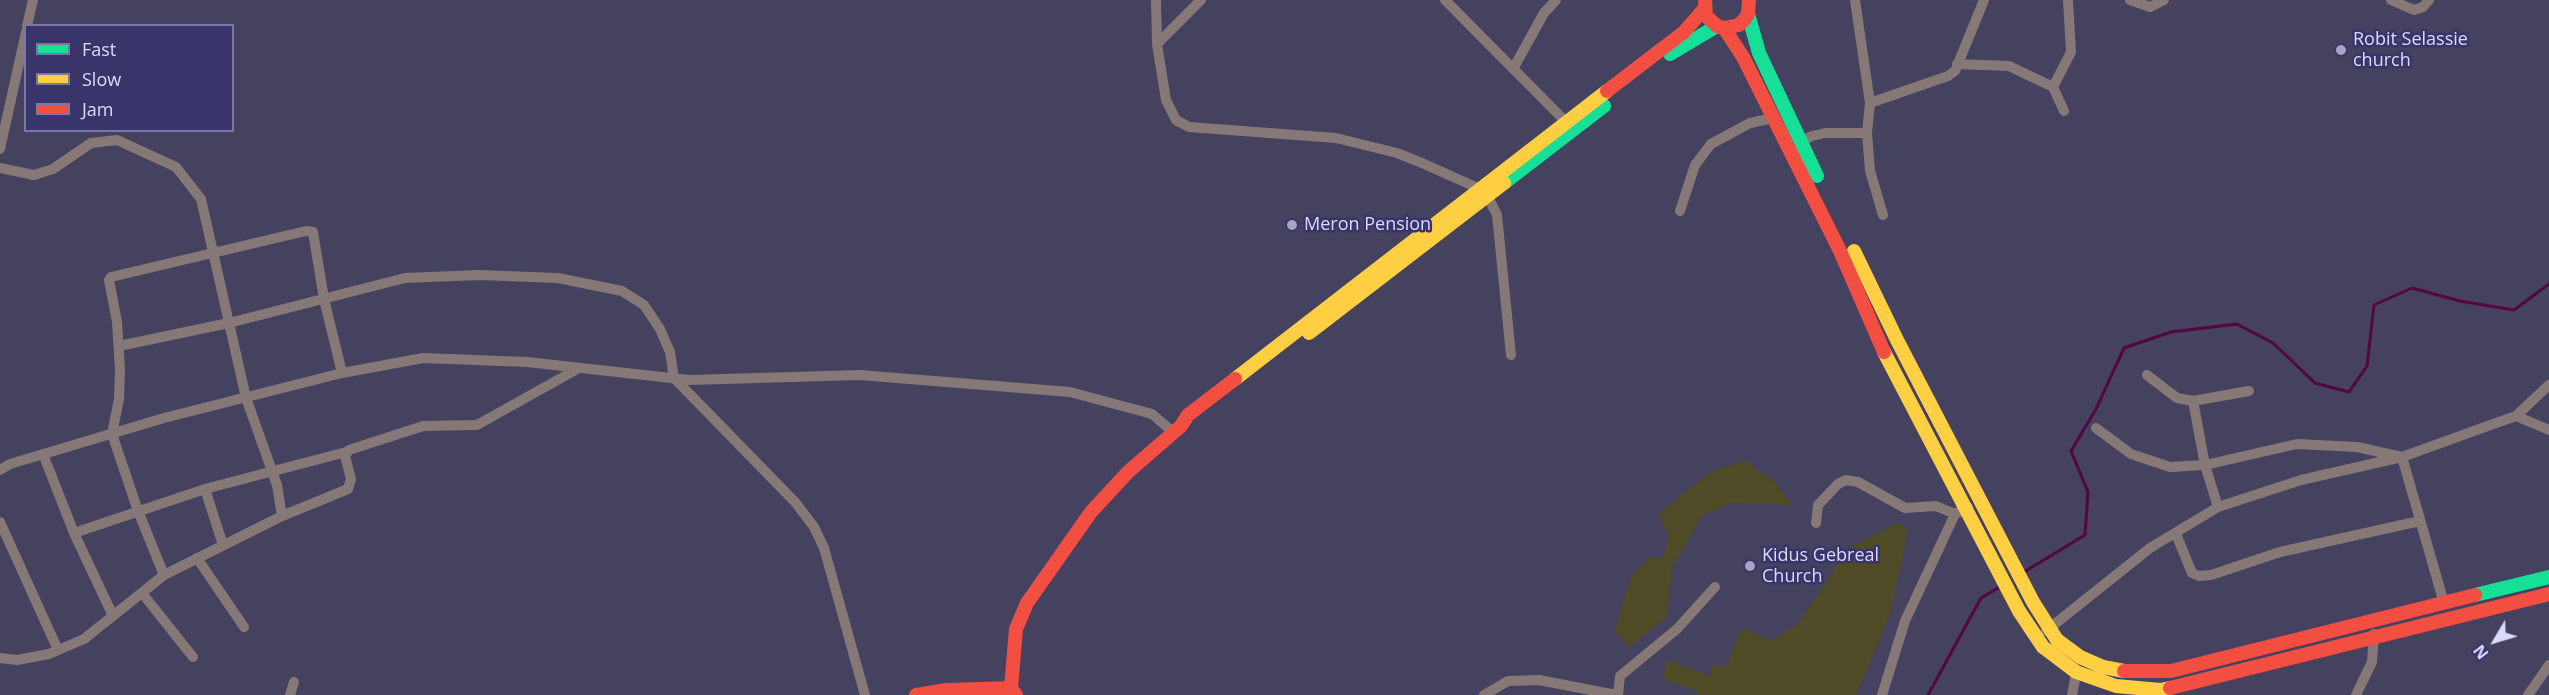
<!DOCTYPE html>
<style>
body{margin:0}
#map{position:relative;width:2549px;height:695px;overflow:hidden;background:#44425e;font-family:"Open Sans",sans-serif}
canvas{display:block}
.legend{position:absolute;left:24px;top:24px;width:210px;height:108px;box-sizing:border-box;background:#39356b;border:2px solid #7977a5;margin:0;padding:8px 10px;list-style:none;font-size:18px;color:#dadbfc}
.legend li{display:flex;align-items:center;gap:12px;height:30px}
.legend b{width:30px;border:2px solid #7977a5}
.north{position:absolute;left:2465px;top:611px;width:60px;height:60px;-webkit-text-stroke:4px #39356b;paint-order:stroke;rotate:232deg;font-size:16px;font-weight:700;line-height:24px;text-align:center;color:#dadbfc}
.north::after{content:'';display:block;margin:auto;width:21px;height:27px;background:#dadbfc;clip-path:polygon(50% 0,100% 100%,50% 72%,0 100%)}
</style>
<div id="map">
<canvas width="2549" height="695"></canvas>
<ul class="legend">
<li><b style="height:8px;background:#16e098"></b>Fast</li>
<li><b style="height:8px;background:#ffcf43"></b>Slow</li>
<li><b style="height:8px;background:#f24e42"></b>Jam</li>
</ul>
<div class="north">N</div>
</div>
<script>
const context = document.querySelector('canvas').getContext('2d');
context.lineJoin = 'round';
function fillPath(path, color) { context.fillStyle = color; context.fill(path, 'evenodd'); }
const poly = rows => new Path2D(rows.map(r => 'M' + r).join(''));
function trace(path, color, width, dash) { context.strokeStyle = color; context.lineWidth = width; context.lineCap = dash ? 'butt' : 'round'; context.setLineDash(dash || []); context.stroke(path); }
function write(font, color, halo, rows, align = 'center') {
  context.font = font + ' "Open Sans",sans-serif'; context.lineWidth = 5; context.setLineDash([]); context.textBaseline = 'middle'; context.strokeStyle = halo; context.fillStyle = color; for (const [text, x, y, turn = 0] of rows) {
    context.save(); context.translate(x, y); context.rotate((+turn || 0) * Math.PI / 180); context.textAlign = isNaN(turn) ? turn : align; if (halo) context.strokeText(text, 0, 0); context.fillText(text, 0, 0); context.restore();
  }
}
const green = poly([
 [1746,460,1758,471,1770,477,1793,505,1732,503,1703,515,1672,568,1667,617,1628,648,1615,630,1630,578,1649,557,1663,558,1669,537,1658,514,1712,471],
 [1898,522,1908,530,1891,612,1856,695,1697,695,1697,691,1663,679,1667,660,1711,676,1712,665,1727,666,1738,635,1744,629,1772,641,1798,624,1833,572,1839,554]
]);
const stream = poly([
 [2024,572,2085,535,2088,492,2071,451,2096,409,2124,348,2171,332,2237,324,2273,343,2315,383,2349,392,2367,366,2374,305,2412,288,2460,301,2514,310,2549,284],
 [1928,695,1981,598,1998,588]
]);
const street = poly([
 [1156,0,1157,44,1166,100,1176,120,1189,127,1336,138,1397,153,1422,163,1480,189,1488,197,1497,215,1511,355],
 [1445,0,1571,127],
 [1855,0,1870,103,1867,133,1870,171,1883,215],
 [2130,0,2150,7,2164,0],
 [2391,0,2414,10,2423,7,2429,0],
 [27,26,33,0],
 [1157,44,1201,0],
 [1957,64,2009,66,2053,87],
 [1513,69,1544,13,1556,0],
 [1870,103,1948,76,1955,71,1984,0],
 [2064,111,2053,87,2071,52,2068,0],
 [1800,142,1812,136,1825,133,1867,133],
 [0,149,26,32],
 [0,168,34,175,53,169,91,143,117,140,176,167,201,199,246,398,277,485,282,516,164,575,84,639,49,654,17,660,0,658],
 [1680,211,1695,165,1711,144,1750,123,1773,118],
 [119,346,229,323,405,278,479,275,558,278,622,291,644,305,660,329,670,352,674,378,795,502,814,527,824,548,865,695],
 [2147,375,2177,398,2193,401,2249,391],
 [2193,401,2205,465,2218,507],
 [2516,416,2549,430],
 [2096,428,2131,454,2170,467,2205,465,2297,444,2357,447,2402,457,2444,603],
 [43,454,74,533,113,616],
 [0,470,10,464,164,418,342,373,423,358,527,362,689,380,860,375,1070,392,1152,414,1173,432],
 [205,489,223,545],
 [282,516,348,489,351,479,345,456,349,450,423,426,477,425,579,368],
 [0,522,58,650],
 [1816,523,1818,505,1838,484,1846,480,1858,482,1905,508,1936,506,1955,514],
 [74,533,205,489,346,452],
 [2176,534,2192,573,2199,576,2211,575,2280,552,2420,521],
 [197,558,244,627],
 [164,575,138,511,112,434,119,399,120,370,117,322,109,280,111,277,306,231,313,232,324,299,342,373],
 [142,593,193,657],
 [2046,631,2150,548,2218,507,2301,480,2402,457,2496,423,2516,416,2549,385],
 [290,695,294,682],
 [1484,695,1508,681,1539,680,1616,695],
 [1618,695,1620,676,1677,629,1715,587],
 [1882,695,1905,621,1955,514,1968,507],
 [2072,695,2077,669],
 [2356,695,2372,662,2374,634],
 [2528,695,2549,665]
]);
const fast = poly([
 [1748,14,1759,53,1817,176],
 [1670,54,1717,26],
 [1504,183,1604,106],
 [2475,595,2549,577]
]);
const slow = poly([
 [1854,251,1897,340,2033,602,2057,640,2080,657,2103,667,2124,671],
 [1309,333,1504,183],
 [1884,352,2019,611,2043,647,2076,672,2116,686,2160,690,2170,688],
 [1235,379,1607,91]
]);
const jam = poly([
 [1705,0,1706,16,1717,26,1724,28,1739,25,1744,20,1748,14,1749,0],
 [1724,28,1743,57,1840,251,1884,352],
 [1607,91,1684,32,1704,9],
 [2124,671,2171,671,2475,595],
 [2170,688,2549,594],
 [916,695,947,690,1011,688],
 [1016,695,1011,688,1016,629,1027,603,1091,512,1128,472,1181,426,1188,415,1235,379]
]);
const markers = [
 [2341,50,6,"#a6a5c5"],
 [1292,225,6,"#a6a5c5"],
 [1750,566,6,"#a6a5c5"]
];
const poiNames = [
 ["Robit Selassie",2353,40],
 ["church",2353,61],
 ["Meron Pension",1304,225],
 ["Kidus Gebreal",1762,556],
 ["Church",1762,577]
];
fillPath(green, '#4f4b26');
trace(stream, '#53063f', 3);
trace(street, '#857877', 10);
trace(fast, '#16e098', 14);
trace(slow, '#ffcf43', 14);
trace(jam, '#f24e42', 14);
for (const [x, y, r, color] of markers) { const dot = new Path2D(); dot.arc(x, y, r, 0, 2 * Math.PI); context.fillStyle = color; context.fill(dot); trace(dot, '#39356b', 2); }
write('18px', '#dadbfc', '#39356b', poiNames, 'left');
</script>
